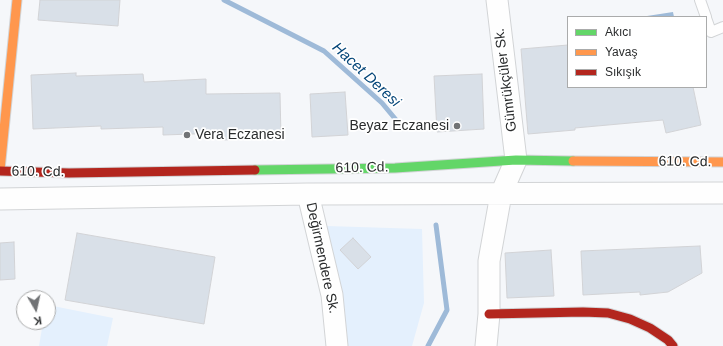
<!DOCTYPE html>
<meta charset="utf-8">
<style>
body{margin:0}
#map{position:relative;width:723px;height:346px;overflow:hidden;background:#f5f7fa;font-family:Helvetica,sans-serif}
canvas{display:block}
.legend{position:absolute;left:567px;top:16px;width:140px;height:72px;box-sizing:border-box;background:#fff;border:1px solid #aaabab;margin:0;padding:5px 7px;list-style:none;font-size:12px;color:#2a2c2d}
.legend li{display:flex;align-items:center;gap:8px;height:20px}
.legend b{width:20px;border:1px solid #aaabab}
.north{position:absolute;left:16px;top:290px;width:40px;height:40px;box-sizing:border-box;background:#fff;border:1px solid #aaabab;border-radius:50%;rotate:171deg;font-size:11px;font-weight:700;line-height:16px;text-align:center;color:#2a2c2d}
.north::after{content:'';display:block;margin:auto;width:14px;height:18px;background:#717375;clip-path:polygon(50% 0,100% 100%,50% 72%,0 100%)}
</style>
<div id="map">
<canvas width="723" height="346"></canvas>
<ul class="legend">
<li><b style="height:5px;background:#63d668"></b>Akıcı</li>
<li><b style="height:5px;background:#ff974d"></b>Yavaş</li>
<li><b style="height:5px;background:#b3261e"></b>Sıkışık</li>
</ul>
<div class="north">K</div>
</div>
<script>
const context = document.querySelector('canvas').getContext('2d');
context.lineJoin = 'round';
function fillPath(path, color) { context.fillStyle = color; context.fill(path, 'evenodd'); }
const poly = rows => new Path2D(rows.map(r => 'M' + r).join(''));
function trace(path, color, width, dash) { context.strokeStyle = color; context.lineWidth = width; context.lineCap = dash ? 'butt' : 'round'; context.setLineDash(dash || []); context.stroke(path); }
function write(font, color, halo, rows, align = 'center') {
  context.font = font + ' Helvetica,sans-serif'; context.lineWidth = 3.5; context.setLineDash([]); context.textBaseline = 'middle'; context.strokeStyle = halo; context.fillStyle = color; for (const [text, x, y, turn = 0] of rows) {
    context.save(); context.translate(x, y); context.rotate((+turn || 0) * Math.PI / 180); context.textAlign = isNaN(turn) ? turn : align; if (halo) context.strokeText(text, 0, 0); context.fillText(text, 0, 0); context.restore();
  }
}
const green = poly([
 [327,226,422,229,424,303,412,346,348,346],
 [48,305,113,318,107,346,39,346,43,322,48,322]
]);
const water = poly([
 [673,12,674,17,647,17,647,16]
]);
const stream = poly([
 [224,0,324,51,382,103,402,127],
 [428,346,447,310,436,225]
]);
const building = poly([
 [40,0,120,0,118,26,38,20,40,0],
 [568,45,568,87,693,87,701,125,666,133,663,120,575,128,575,130,528,134,521,49,568,45],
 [76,73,76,76,143,74,144,82,206,79,206,94,280,93,281,138,222,140,222,133,163,135,163,127,101,129,101,126,33,129,31,75,76,73],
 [482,74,484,129,437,132,434,76,482,74],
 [345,92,348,135,312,137,310,94,345,92],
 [77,233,215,257,204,324,65,300,77,233],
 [353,238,371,257,358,269,340,250,353,238],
 [14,242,15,279,0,280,0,243,14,242],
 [700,246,702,273,668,292,640,295,640,292,583,295,581,251,700,246],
 [551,250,554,296,507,298,505,253,551,250]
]);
const lane = poly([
 [700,0,706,17],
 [706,18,711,32,723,27]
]);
const street = poly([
 [308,194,332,295,337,346],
 [0,199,308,194,723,193],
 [486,346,489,314,489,261,501,194,516,160,497,0]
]);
const fast = poly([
 [255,170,395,168,516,160,573,161]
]);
const slow = poly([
 [573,161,723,162],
 [0,170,17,0]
]);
const jam = poly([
 [0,171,69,173,255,170],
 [489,314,583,312,608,313,630,319,650,328,668,340,673,346]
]);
const markers = [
 [457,126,4,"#717375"],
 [187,135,4,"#717375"]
];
const streetNames = [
 ["Gümrükçüler Sk.",506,80,-97],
 ["610. Cd.",685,162,1],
 ["610. Cd.",362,168,-1],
 ["610. Cd.",38,172,1],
 ["Değirmendere Sk.",322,258,78]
];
const poiNames = [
 ["Beyaz Eczanesi",449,126],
 ["Vera Eczanesi",195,135,"left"]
];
const waterNames = [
 ["Hacet Deresi",366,75,43]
];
fillPath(green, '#e4f0fd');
fillPath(water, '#9ebad8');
trace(stream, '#9ebad8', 5);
fillPath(building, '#d9e0e8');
trace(building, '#d2d3d6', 1);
trace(lane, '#d2d4d6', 12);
trace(street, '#d2d4d6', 23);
trace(fast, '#d2d4d6', 11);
trace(slow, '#d2d4d6', 11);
trace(jam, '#d2d4d6', 11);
trace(lane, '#fefefe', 10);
trace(street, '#fefefe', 21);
trace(fast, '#63d668', 9);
trace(slow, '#ff974d', 9);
trace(jam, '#b3261e', 9);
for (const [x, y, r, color] of markers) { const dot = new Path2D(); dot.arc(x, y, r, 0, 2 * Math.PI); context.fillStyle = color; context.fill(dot); trace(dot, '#fff', 1.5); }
write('14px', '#2a2c2d', '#fff', streetNames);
write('14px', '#2a2c2d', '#fff', poiNames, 'right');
write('italic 15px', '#034578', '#fff', waterNames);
</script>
